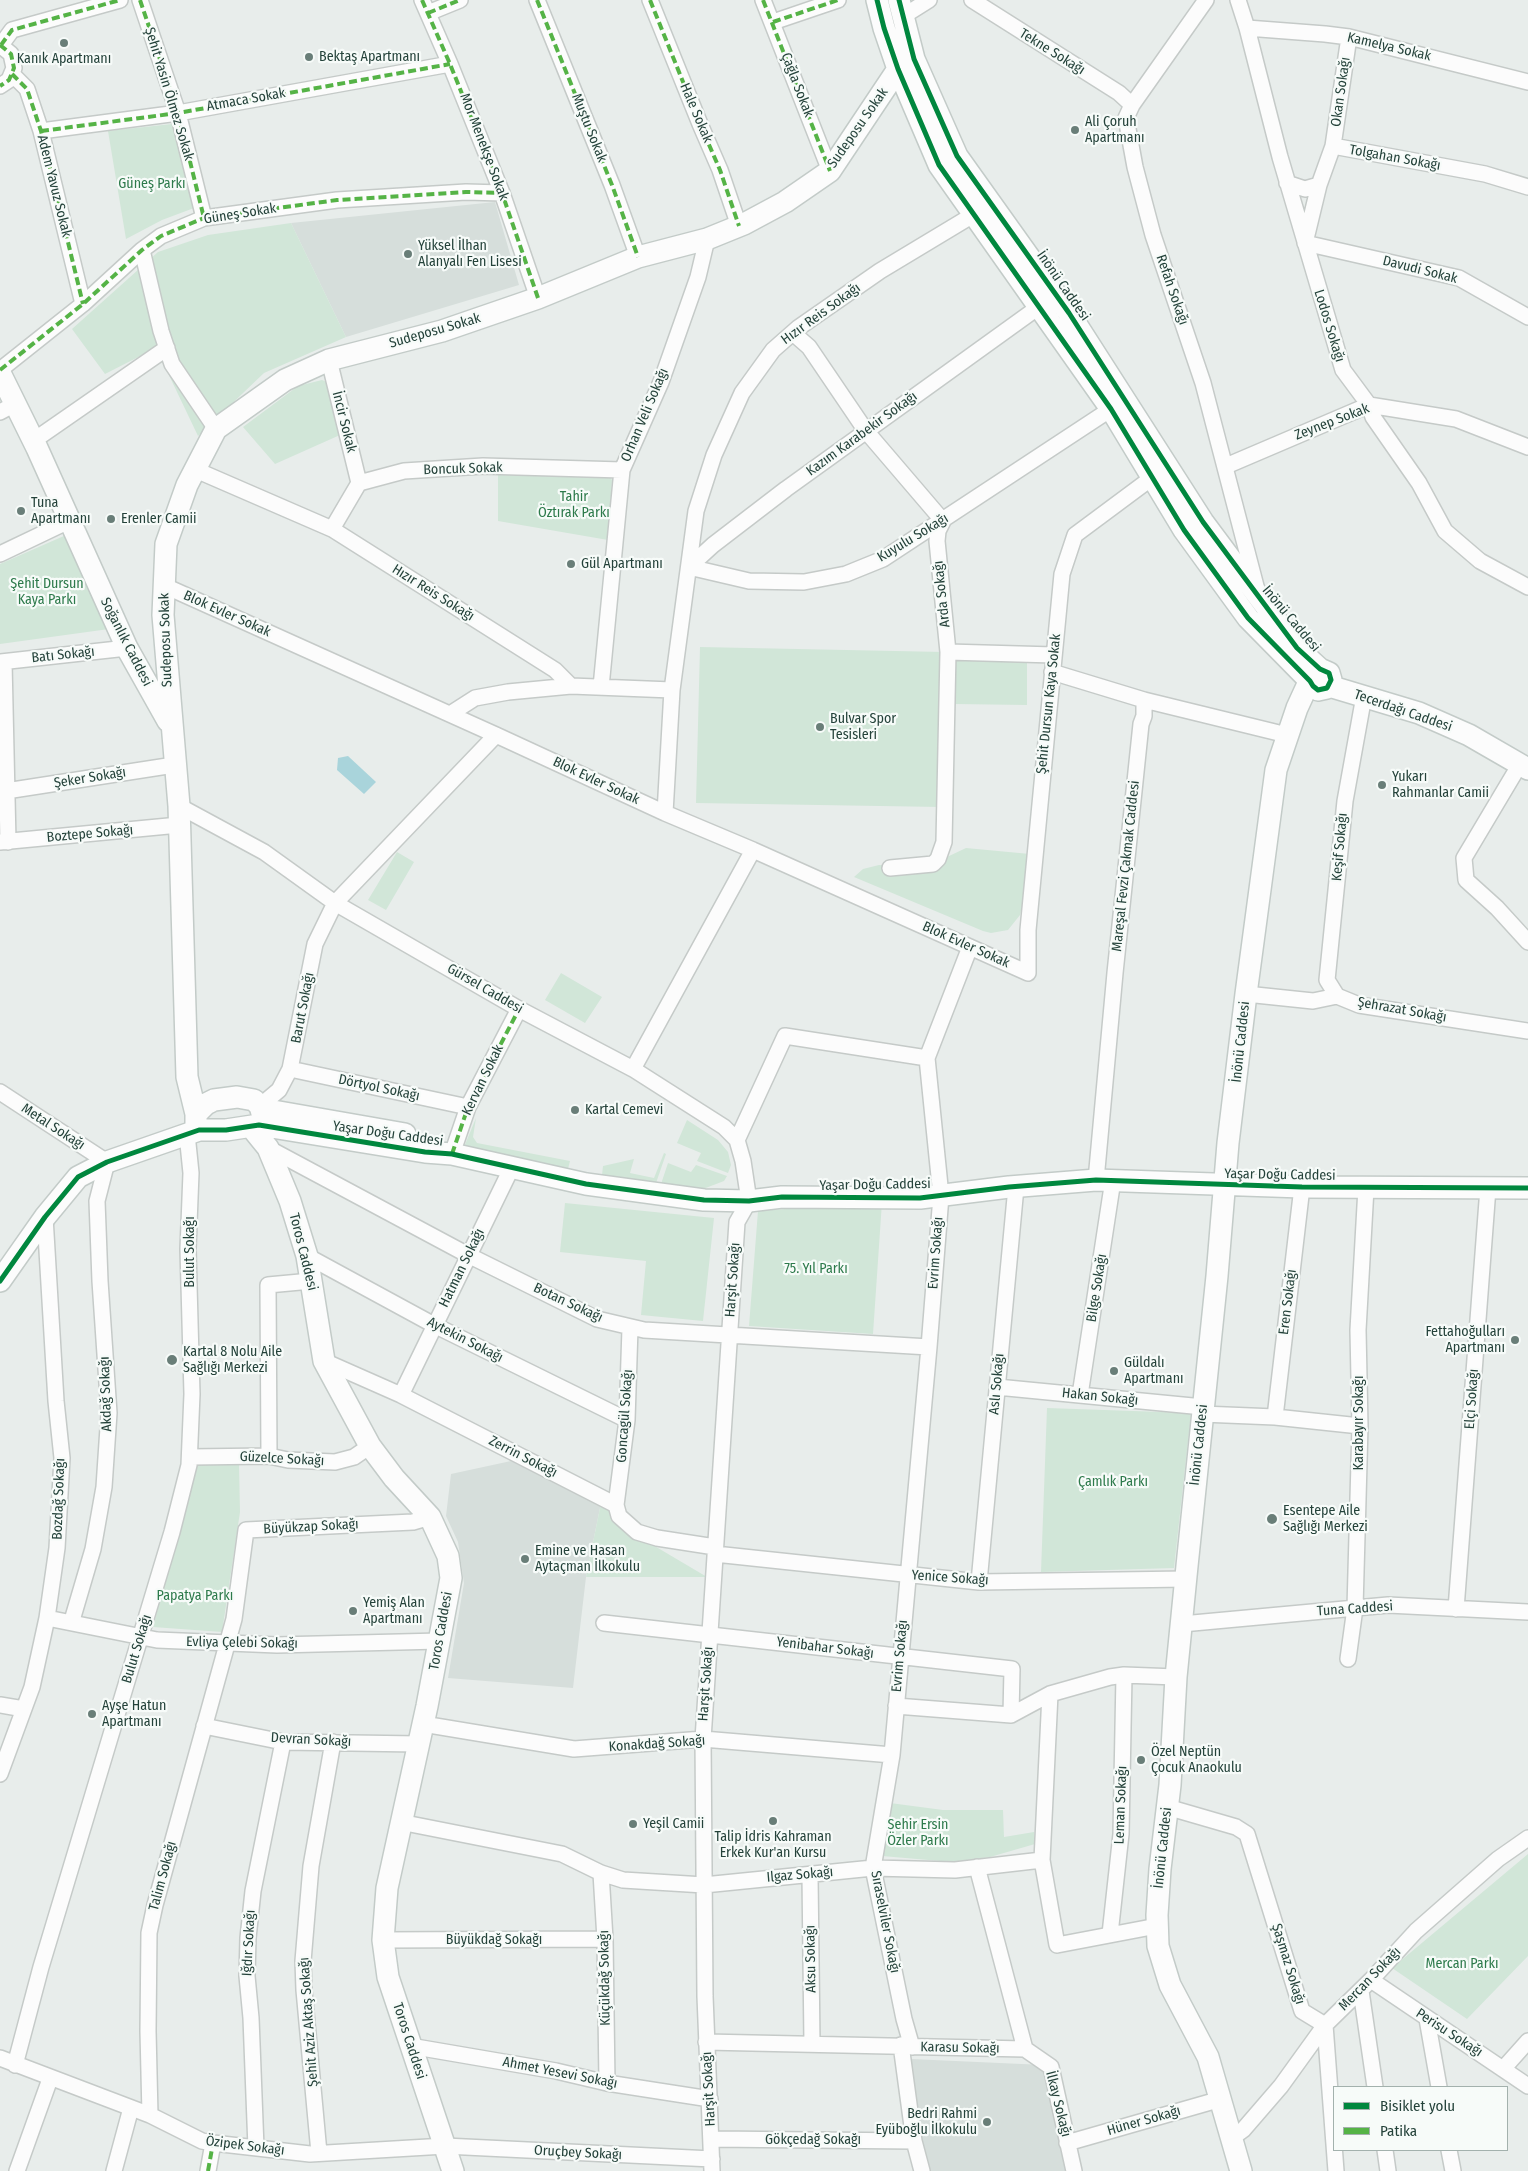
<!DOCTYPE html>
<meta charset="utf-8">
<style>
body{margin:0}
#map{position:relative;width:1528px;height:2171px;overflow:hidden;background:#e8edeb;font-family:"Fira Sans Condensed",sans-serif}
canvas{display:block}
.legend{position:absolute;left:1333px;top:2086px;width:175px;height:65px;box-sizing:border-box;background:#f7fbf9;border:1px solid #a3b1ad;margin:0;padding:6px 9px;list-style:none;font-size:15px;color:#24423a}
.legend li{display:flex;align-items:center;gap:10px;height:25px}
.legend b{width:25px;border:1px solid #a3b1ad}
</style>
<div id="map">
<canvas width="1528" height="2171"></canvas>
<ul class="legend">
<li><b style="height:6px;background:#00873e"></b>Bisiklet yolu</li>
<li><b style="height:6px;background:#55b346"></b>Patika</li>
</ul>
</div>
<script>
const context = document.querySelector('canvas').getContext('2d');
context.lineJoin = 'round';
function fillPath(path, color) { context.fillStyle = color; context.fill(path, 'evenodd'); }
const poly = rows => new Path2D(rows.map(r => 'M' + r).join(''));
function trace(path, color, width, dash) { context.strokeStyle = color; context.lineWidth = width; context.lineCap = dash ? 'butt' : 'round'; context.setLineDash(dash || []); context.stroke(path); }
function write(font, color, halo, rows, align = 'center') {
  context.font = font + ' "Fira Sans Condensed",sans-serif'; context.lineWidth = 4.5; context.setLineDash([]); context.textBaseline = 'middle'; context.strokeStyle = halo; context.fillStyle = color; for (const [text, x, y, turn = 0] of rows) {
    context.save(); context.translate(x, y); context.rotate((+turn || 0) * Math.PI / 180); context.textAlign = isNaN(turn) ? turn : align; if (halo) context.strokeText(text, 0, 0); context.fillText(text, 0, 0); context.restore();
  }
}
const built = poly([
 [495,202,519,285,346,337,291,223],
 [511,1461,601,1503,586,1577,573,1688,448,1678,464,1583,458,1542,446,1516,451,1474],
 [911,2059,1044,2065,1067,2171,927,2171,908,2065]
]);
const green = poly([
 [172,124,194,208,162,220,126,239,108,131],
 [291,223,346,337,264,373,198,436,156,348,105,374,72,329,158,252,208,235],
 [322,380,327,382,340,435,275,464,243,427,298,386],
 [498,475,610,477,612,480,608,540,498,521],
 [73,532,109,629,0,644,0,564],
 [700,647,944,652,941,807,696,803],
 [954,656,1027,656,1027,705,954,704],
 [966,848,1030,854,1026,890,1020,915,1008,930,991,933,983,931,854,877,863,869,879,865,935,868,947,857],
 [397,852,414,862,386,910,368,900],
 [561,973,602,997,585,1023,545,1000],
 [476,1118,473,1137,477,1143,570,1161,568,1169,464,1147],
 [687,1120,718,1140,728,1152,731,1165,728,1173,697,1161,701,1153,677,1143],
 [664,1153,666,1154,656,1183,602,1175,603,1166,634,1159,630,1173,654,1178],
 [668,1163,691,1172,696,1165,727,1176,724,1181,703,1189,661,1184],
 [882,1202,873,1334,749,1326,758,1211],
 [565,1203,714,1218,703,1321,641,1315,646,1261,560,1252],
 [1047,1408,1191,1413,1174,1568,1041,1572],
 [196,1464,239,1464,240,1512,222,1632,153,1627],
 [601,1503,613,1512,636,1535,707,1577,586,1577],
 [890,1803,943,1810,1003,1810,1004,1837,1034,1832,1035,1844,990,1857,952,1862,882,1856],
 [1528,1854,1528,1956,1467,2019,1392,1968]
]);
const water = poly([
 [348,756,376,782,364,794,337,770,338,758]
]);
const street = poly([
 [140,0,178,113,204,218],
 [422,0,450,64,502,193,538,298],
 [537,0,612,185,638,257],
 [650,0,700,124,720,170,739,226],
 [763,0,830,171],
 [972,0,1119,93,1132,105],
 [1206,0,1132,105,1126,118,1135,167,1153,235,1203,383,1257,590],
 [1238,0,1247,28,1280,157,1343,370,1369,405,1373,417,1419,483,1445,531,1480,561,1528,587],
 [428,13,460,0],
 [902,17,929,0],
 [773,22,838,0],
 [1247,28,1325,34,1349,37,1528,82],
 [0,45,11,54,14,68,9,80,0,86],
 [1,45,12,30,120,0],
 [12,74,27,89,41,131,83,304],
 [41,131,178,113,450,64],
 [1333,146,1349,37],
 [1287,183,1305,189,1319,185,1333,146,1485,174,1528,187],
 [1319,185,1305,243,1459,278,1528,317],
 [142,250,161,331,172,364,216,429],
 [793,333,809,347,866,431,943,521,938,531,937,541,948,652,944,842,938,859,933,864,890,868],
 [329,360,359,483],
 [0,370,83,304,142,250,161,236,204,218,337,200,466,192,502,193],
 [0,412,15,404],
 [33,441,167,348],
 [1226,466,1369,405,1456,419,1528,447],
 [196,470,332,529,555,670,571,686,672,690,696,511,714,455,742,393,773,350,798,328,880,271,973,215],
 [332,529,359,483,404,471,483,466,622,470],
 [0,554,69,521],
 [689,567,749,581,804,582,846,574,883,559,1111,409],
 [689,567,713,545,786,489,1040,306],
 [165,586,496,735,665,813,753,850,1028,973,1028,930,1062,574,1075,535,1153,477],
 [948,652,1054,655],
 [0,662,127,648],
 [4,662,8,842],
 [1052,672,1144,700],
 [601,687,622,470,661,382,698,277,707,239],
 [450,714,475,698,508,692,571,686],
 [1520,764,1464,858,1466,880,1497,908,1528,942],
 [6,791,174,765],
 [179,806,264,852,335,903,519,1009,633,1069,724,1127,737,1140,743,1161,749,1201,737,1222,703,1739,705,1996,712,2171],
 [665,813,672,690],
 [0,842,179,825],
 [1246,994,1313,1001,1337,996,1359,1005,1528,1031],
 [1337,996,1327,980,1345,801,1364,696],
 [927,1058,970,947],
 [290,1069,468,1107],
 [633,1069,753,850],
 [0,1092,107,1162,97,1201,100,1281,109,1413,104,1487,93,1549,73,1617,73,1623],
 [260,1106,279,1090,290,1069,315,944,335,903,496,735],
 [737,1140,785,1036,927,1058,941,1196,929,1347,892,1755,873,1868,904,2019,912,2047],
 [268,1148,468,1255,597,1319,644,1330,929,1347],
 [452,1154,468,1107,519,1009],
 [1096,1180,1115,973,1141,724,1144,716,1144,700,1287,735],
 [307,1256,434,1325,627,1420],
 [324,1361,401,1395,616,1505,619,1516,637,1532,657,1538,715,1547],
 [997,1387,1203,1407],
 [401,1395,511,1169],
 [1080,1395,1113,1180],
 [1202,1414,1275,1417,1360,1426],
 [1275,1417,1302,1187],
 [269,1456,268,1285,311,1281],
 [190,1457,269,1456,288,1460,335,1462,354,1457,370,1446],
 [616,1505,627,1420,630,1328],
 [715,1554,979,1582,1186,1579],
 [979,1582,1016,1187],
 [1456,1609,1488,1188],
 [47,1618,157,1640,277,1645,440,1641],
 [604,1623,1012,1669,1011,1715],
 [1182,1624,1388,1605,1528,1612],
 [1348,1659,1355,1608,1360,1426,1358,1330,1366,1188],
 [1050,1694,1042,1860,1057,1945,1157,1926],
 [0,1705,24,1709],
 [896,1706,1011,1715,1050,1694,1110,1677,1124,1675,1176,1677],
 [423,1724,574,1749,703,1739,892,1755],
 [204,1726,283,1742,419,1744],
 [0,1774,32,1687,47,1618,57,1548,62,1458,56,1401,45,1217],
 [1167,1807,1236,1827,1247,1834,1302,2011,1325,2025,1336,2171],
 [400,1822,562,1854,601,1873,623,1880,704,1885,873,1868,955,1870,1042,1860],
 [601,1873,605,1939,607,2083],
 [810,1875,812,2044],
 [1110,1934,1121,1834,1124,1675],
 [383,1940,605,1939],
 [1371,1980,1528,2086],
 [1361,1991,1375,2087],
 [1427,2019,1439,2087],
 [706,2042,1025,2049,977,1867],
 [901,2045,914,2141,922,2171],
 [410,2046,556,2071,607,2083,710,2099],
 [1025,2049,1051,2067,1074,2171],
 [0,2058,150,2115,202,2141,213,2143,310,2154,445,2146,712,2159],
 [15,2065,41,1967,172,1532,189,1465,192,1394,188,1249,191,1173,187,1134],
 [1503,2069,1528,2041],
 [150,2115,148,2031,149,1933,155,1905,234,1619,246,1530,413,1522,430,1517],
 [1232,2138,1243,2130,1281,2086,1325,2025,1371,1980,1416,1931,1498,1859,1528,1838],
 [712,2139,914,2141],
 [1067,2143,1221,2099],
 [256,2148,251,2018,247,1976,248,1938,253,1891,283,1742],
 [1385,2150,1388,2171],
 [1449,2150,1453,2171],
 [319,2153,304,1990,303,1961,311,1866,333,1742],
 [17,2171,50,2079],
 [114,2171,131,2108],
 [208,2171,213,2143]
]);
const secondary = poly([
 [877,0,884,28,898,69,939,165,1111,409,1184,530,1248,618,1310,681,1313,686,1318,690,1327,688,1331,680,1329,673,1320,669,1297,648,1203,522,1069,313,957,156,914,59,899,0],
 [0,373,37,448,127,648,168,721],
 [1329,686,1419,713,1469,735,1528,769],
 [262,1109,405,1134],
 [196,1114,187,1077,179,806,163,615,166,544,187,485,216,429,285,380,329,360,442,331,538,298,638,257,707,239,744,224,785,202,830,171,898,69,907,63],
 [196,1126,196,1114,206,1104,214,1100,237,1097,254,1100,260,1106,263,1117,260,1122],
 [251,1127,268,1148,290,1201,307,1256,324,1361,370,1446,394,1478,430,1517,448,1556,451,1578,427,1706,387,1888,383,1940,388,1977,453,2171],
 [0,1281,45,1217,78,1177,107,1162,199,1130,226,1130,259,1125,425,1152,452,1154,586,1184,704,1200,749,1201,782,1197,920,1198,1009,1187,1096,1180,1302,1187,1528,1188],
 [1241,2171,1208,2057,1170,1985,1158,1946,1157,1915,1160,1869,1170,1785,1176,1677,1187,1566,1217,1276,1228,1143,1246,994,1276,770,1297,708,1314,671]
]);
const quiet = poly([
 [140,0,178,113,204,218],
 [422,0,450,64,502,193,538,298],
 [537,0,612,185,638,257],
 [650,0,700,124,720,170,739,226],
 [763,0,830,171],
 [428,13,460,0],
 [773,22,838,0],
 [0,45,11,54,14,68,9,80,0,86],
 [1,45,12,30,120,0],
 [12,74,27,89,41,131,83,304],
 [41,131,178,113,450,64],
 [0,370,83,304,142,250,161,236,204,218,337,200,466,192,502,193],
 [452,1154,468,1107,519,1009],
 [208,2171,213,2143]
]);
const cycleway = poly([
 [877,0,884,28,898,69,939,165,1111,409,1184,530,1248,618,1310,681,1313,686,1318,690,1327,688,1331,680,1329,673,1320,669,1297,648,1203,522,1069,313,957,156,914,59,899,0],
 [0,1281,45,1217,78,1177,107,1162,199,1130,226,1130,259,1125,425,1152,452,1154,586,1184,704,1200,749,1201,782,1197,920,1198,1009,1187,1096,1180,1302,1187,1528,1188]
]);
const markers = [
 [64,43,5,"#697e78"],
 [309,57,5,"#697e78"],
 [1075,130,5,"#697e78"],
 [408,254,5,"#697e78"],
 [21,511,5,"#697e78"],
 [111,519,5,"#697e78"],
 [571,564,5,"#697e78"],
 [820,727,5,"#697e78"],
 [1382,785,5,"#697e78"],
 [575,1110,5,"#697e78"],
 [1515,1340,5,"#697e78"],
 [172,1360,6,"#697e78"],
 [1114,1371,5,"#697e78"],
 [1272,1519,6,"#697e78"],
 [525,1559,5,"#697e78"],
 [353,1611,5,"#697e78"],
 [92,1714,5,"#697e78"],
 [1141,1760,5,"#697e78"],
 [773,1821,5,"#697e78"],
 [633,1824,5,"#697e78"],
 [987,2122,5,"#697e78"]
];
const streetNames = [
 ["Kamelya Sokak",1389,47,13],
 ["Tekne Sokağı",1052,52,32],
 ["Çağla Sokak",797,85,69],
 ["Okan Sokağı",1341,92,-82],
 ["Şehit Yasin Ölmez Sokak",169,94,73],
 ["Atmaca Sokak",246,100,-10],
 ["Hale Sokak",696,113,67],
 ["Muştu Sokak",589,128,68],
 ["Sudeposu Sokak",858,128,-55],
 ["Mor Menekşe Sokak",484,147,69],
 ["Tolgahan Sokağı",1395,158,10],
 ["Adem Yavuz Sokak",54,186,76],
 ["Güneş Sokak",240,214,-9],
 ["Davudi Sokak",1420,270,14],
 ["İnönü Caddesi",1063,286,55],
 ["Refah Sokağı",1172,290,71],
 ["Hızır Reis Sokağı",821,314,-36],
 ["Lodos Sokağı",1329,326,73],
 ["Sudeposu Sokak",435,331,-16],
 ["Orhan Veli Sokağı",645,415,-67],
 ["İncir Sokak",344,422,76],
 ["Zeynep Sokak",1332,422,-21],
 ["Kazım Karabekir Sokağı",862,434,-36],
 ["Boncuk Sokak",463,469,-2],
 ["Kuyulu Sokağı",913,538,-31],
 ["Hızır Reis Sokağı",433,593,32],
 ["Arda Sokağı",942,594,-96],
 ["Blok Evler Sokak",227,614,24],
 ["İnönü Caddesi",1291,619,50],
 ["Sudeposu Sokak",166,640,-92],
 ["Soğanlık Caddesi",126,642,63],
 ["Batı Sokağı",63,655,-6],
 ["Şehit Dursun Kaya Sokak",1049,704,-84],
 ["Tecerdağı Caddesi",1403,711,19],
 ["Şeker Sokağı",90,778,-9],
 ["Blok Evler Sokak",596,781,25],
 ["Boztepe Sokağı",90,834,-5],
 ["Keşif Sokağı",1340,847,-85],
 ["Mareşal Fevzi Çakmak Caddesi",1126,866,-84],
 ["Blok Evler Sokak",966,945,24],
 ["Gürsel Caddesi",485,989,30],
 ["Barut Sokağı",303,1008,-79],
 ["Şehrazat Sokağı",1402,1010,10],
 ["İnönü Caddesi",1241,1042,-84],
 ["Kervan Sokak",483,1080,-64],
 ["Dörtyol Sokağı",379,1088,12],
 ["Metal Sokağı",53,1127,33],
 ["Yaşar Doğu Caddesi",388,1134,8],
 ["Yaşar Doğu Caddesi",1280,1175,1],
 ["Yaşar Doğu Caddesi",875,1185,-1],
 ["Bulut Sokağı",190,1252,-90],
 ["Toros Caddesi",303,1252,76],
 ["Evrim Sokağı",936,1253,-86],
 ["Hatman Sokağı",462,1268,-64],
 ["Harşit Sokağı",733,1280,-86],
 ["Bilge Sokağı",1097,1288,-81],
 ["Eren Sokağı",1288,1302,-83],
 ["Botan Sokağı",568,1303,25],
 ["Aytekin Sokağı",465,1340,27],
 ["Aslı Sokağı",997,1384,-85],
 ["Akdağ Sokağı",106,1394,-92],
 ["Hakan Sokağı",1100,1397,6],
 ["Elçi Sokağı",1472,1399,-86],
 ["Goncagül Sokağı",625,1416,-86],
 ["Karabayır Sokağı",1359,1423,-90],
 ["İnönü Caddesi",1199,1445,-84],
 ["Zerrin Sokağı",523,1457,27],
 ["Güzelce Sokağı",282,1459,3],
 ["Bozdağ Sokağı",59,1499,-88],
 ["Büyükzap Sokağı",311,1527,-3],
 ["Yenice Sokağı",950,1578,4],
 ["Tuna Caddesi",1355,1609,-4],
 ["Toros Caddesi",441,1631,-80],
 ["Evliya Çelebi Sokağı",242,1643,1],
 ["Yenibahar Sokağı",825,1648,7],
 ["Bulut Sokağı",137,1649,-73],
 ["Evrim Sokağı",900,1656,-85],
 ["Harşit Sokağı",706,1684,-86],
 ["Devran Sokağı",311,1740,3],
 ["Konakdağ Sokağı",657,1744,-4],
 ["Leman Sokağı",1121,1805,-88],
 ["İnönü Caddesi",1163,1848,-84],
 ["Ilgaz Sokağı",800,1875,-5],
 ["Talim Sokağı",163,1876,-75],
 ["Sıraselviler Sokağı",885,1922,79],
 ["Büyükdağ Sokağı",494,1940],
 ["Iğdır Sokağı",249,1943,-87],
 ["Aksu Sokağı",811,1959,-91],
 ["Şaşmaz Sokağı",1288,1964,73],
 ["Küçükdağ Sokağı",605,1978,-91],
 ["Mercan Sokağı",1370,1979,-46],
 ["Şehit Aziz Aktaş Sokağı",309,2022,-94],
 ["Perisu Sokağı",1449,2033,33],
 ["Toros Caddesi",409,2041,72],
 ["Karasu Sokağı",960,2048,1],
 ["Ahmet Yesevi Sokağı",560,2073,11],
 ["Harşit Sokağı",709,2089,-93],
 ["İlkay Sokağı",1058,2104,76],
 ["Hüner Sokağı",1144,2121,-16],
 ["Gökçedağ Sokağı",813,2140],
 ["Özipek Sokağı",245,2146,7],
 ["Oruçbey Sokağı",578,2153,3]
];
const poiNames = [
 ["Bektaş Apartmanı",319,57],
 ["Kanık Apartmanı",64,59,"center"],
 ["Ali Çoruh",1085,122],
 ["Apartmanı",1085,138],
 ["Yüksel İlhan",418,246],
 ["Alanyalı Fen Lisesi",418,262],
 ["Tuna",31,503],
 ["Apartmanı",31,519],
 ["Erenler Camii",121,519],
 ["Gül Apartmanı",581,564],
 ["Bulvar Spor",830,719],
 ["Tesisleri",830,735],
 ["Yukarı",1392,777],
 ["Rahmanlar Camii",1392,793],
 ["Kartal Cemevi",585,1110],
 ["Fettahoğulları",1505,1332,"right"],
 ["Apartmanı",1505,1348,"right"],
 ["Kartal 8 Nolu Aile",183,1352],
 ["Sağlığı Merkezi",183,1368],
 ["Güldalı",1124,1363],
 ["Apartmanı",1124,1379],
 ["Esentepe Aile",1283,1511],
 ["Sağlığı Merkezi",1283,1527],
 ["Emine ve Hasan",535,1551],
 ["Aytaçman İlkokulu",535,1567],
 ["Yemiş Alan",363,1603],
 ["Apartmanı",363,1619],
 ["Ayşe Hatun",102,1706],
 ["Apartmanı",102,1722],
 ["Özel Neptün",1151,1752],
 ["Çocuk Anaokulu",1151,1768],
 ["Yeşil Camii",643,1824],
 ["Talip İdris Kahraman",773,1837,"center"],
 ["Erkek Kur'an Kursu",773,1853,"center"],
 ["Bedri Rahmi",977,2114,"right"],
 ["Eyüboğlu İlkokulu",977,2130,"right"]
];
const parkNames = [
 ["Güneş Parkı",152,184],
 ["Tahir",574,497],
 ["Öztırak Parkı",574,513],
 ["Şehit Dursun",47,584],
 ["Kaya Parkı",47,600],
 ["75. Yıl Parkı",816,1269],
 ["Çamlık Parkı",1113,1482],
 ["Papatya Parkı",195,1596],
 ["Şehir Ersin",918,1825],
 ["Özler Parkı",918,1841],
 ["Mercan Parkı",1462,1964]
];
fillPath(built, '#d6dedb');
fillPath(green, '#d1e6d8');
fillPath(water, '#a9d4db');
trace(street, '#c5cac8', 18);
trace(secondary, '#c3cbc8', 24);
trace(street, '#fcfcfc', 15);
trace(secondary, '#fcfcfc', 21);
trace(quiet, '#55b346', 4, [8, 4]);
trace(cycleway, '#00873e', 5);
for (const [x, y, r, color] of markers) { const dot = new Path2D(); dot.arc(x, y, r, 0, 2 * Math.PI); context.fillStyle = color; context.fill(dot); trace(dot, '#f7fbf9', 2); }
write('14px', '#24423a', '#f7fbf9', streetNames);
write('14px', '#24423a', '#f7fbf9', poiNames, 'left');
write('14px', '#2d7a4b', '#f7fbf9', parkNames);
</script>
